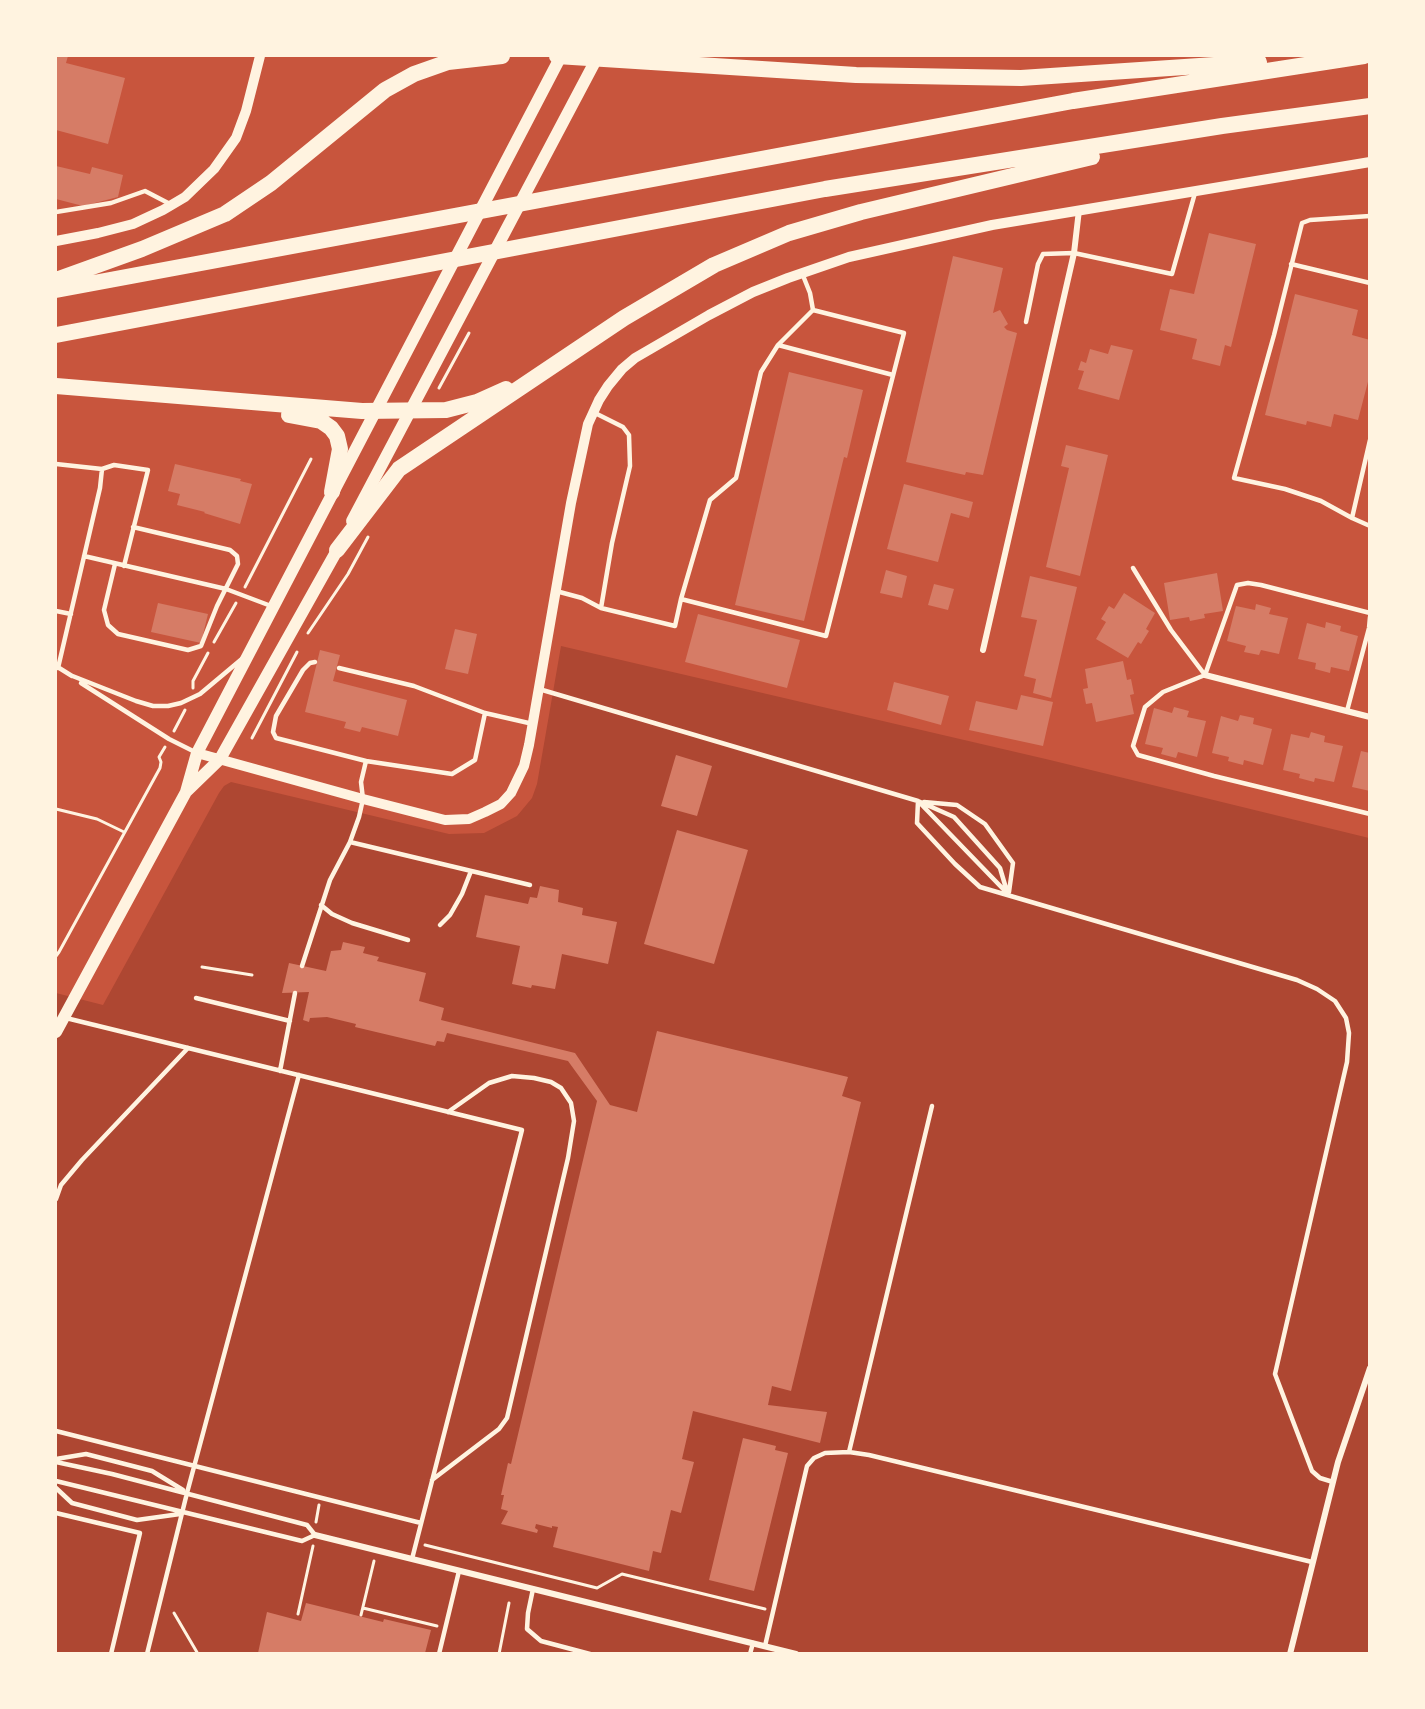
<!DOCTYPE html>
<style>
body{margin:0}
#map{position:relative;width:1425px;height:1709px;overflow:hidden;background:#c8553d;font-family:"Archivo Narrow",sans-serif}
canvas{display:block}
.frame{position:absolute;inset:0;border:57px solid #fff3e0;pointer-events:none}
</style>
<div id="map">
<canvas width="1425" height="1709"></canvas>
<div class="frame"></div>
</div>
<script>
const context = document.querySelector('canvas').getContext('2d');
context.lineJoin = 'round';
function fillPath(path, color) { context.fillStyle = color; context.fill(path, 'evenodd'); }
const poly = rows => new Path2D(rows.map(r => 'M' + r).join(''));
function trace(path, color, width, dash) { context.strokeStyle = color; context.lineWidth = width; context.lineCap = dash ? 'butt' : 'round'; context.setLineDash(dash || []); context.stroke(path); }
const green = poly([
 [561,646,1050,760,1369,838,1369,1653,56,1653,56,993,103,1005,219,793,224,786,231,782,449,834,484,833,517,816,532,798,537,784]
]);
const building = poly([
 [56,56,68,56,66,63,125,78,108,144,56,130],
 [56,166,90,174,92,167,123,175,118,197,83,206,56,199],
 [1209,233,1256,244,1231,347,1225,345,1220,366,1192,359,1197,339,1160,330,1170,289,1194,294],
 [953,256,1003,268,993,313,1000,310,1008,324,1004,327,1007,330,1017,333,983,475,966,472,965,475,906,462],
 [1295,294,1358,310,1352,335,1370,340,1370,374,1358,420,1334,414,1331,427,1307,421,1306,425,1265,415],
 [1111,345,1133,350,1119,400,1078,389,1084,371,1078,370,1081,361,1086,363,1090,349,1108,354],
 [789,372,863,390,847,458,844,457,804,621,735,605],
 [1066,445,1108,455,1080,576,1046,567,1069,468,1061,466],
 [175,464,241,479,240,481,252,484,240,524,204,513,205,512,177,505,180,494,168,491],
 [904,484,973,502,969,518,951,513,938,562,887,549],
 [886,570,907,576,902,598,880,593],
 [1217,573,1223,611,1204,614,1205,618,1190,621,1189,617,1170,620,1164,583],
 [1030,576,1077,587,1051,698,1033,693,1036,679,1024,676,1037,620,1021,617],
 [934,584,954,589,948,610,928,605],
 [1124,593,1155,613,1146,629,1149,631,1141,644,1138,642,1128,658,1096,639,1106,622,1101,619,1109,606,1114,609],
 [158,603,208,614,201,643,151,632],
 [1256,604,1271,608,1269,614,1288,618,1279,654,1261,650,1259,655,1244,652,1246,646,1227,641,1236,606,1255,610],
 [698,614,800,640,787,688,685,662],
 [1326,622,1341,626,1340,631,1358,636,1349,671,1331,667,1330,673,1315,669,1316,663,1298,659,1307,623,1325,628],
 [455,629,477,634,468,674,445,669],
 [320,650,340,655,333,681,407,700,398,736,362,727,360,732,344,728,346,722,305,712],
 [1123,661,1127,680,1131,679,1134,694,1130,695,1134,714,1096,722,1092,703,1086,704,1083,689,1088,688,1085,669],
 [894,682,949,696,941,725,887,710],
 [1021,695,1053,702,1043,746,969,730,976,701,1017,710],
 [1174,707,1189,711,1187,717,1206,721,1197,757,1178,752,1176,758,1161,754,1163,748,1145,744,1154,708,1172,713],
 [1240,715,1254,718,1253,724,1272,729,1263,765,1244,760,1243,765,1228,761,1229,757,1212,753,1221,716,1238,721],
 [1311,732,1325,736,1324,742,1343,746,1334,782,1315,778,1314,782,1299,778,1300,774,1283,770,1291,734,1309,738],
 [1361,751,1370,753,1370,791,1352,787],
 [676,755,712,766,697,816,661,806],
 [677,830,748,850,714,964,644,944],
 [540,886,559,890,558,902,583,908,582,915,617,922,608,964,562,954,555,989,532,985,531,988,512,984,520,946,476,937,485,895,528,904,530,897,537,898],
 [343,942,365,947,363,953,379,957,377,961,426,973,419,1001,444,1008,441,1020,575,1053,610,1105,637,1112,657,1031,848,1077,842,1096,861,1102,791,1391,772,1386,768,1405,827,1412,820,1443,693,1411,682,1459,694,1462,681,1513,671,1510,661,1553,653,1551,649,1571,553,1547,558,1527,552,1526,552,1528,536,1524,535,1528,538,1530,537,1533,501,1524,508,1511,501,1509,504,1495,501,1495,508,1463,511,1464,597,1101,568,1061,447,1033,444,1042,437,1041,435,1046,355,1027,356,1024,327,1017,310,1018,309,1022,303,1020,309,992,282,993,289,963,326,971,331,951,341,950],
 [743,1438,776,1446,775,1450,788,1453,754,1591,709,1580],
 [306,1603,383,1622,384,1619,431,1630,425,1653,258,1653,267,1612,301,1621]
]);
const path = poly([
 [439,388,469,333],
 [245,587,311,459],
 [308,633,348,574,368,537],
 [214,642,236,603],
 [193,688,193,681,208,653],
 [174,731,185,710],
 [252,738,297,652],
 [56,809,97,819,124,832],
 [56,956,59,952,160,768,161,762,159,757,165,747],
 [202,967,252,975],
 [316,1522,319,1505],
 [425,1545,597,1588,622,1574,765,1609],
 [363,1608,437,1626],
 [174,1613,198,1654],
 [298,1614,313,1546],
 [361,1615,374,1561],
 [499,1654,509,1603]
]);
const service = poly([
 [56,212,111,203,145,191,170,204],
 [1291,264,1370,283],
 [1026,322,1038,264,1043,254,1074,253,1172,274,1195,193],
 [778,345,893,375],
 [593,412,623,427,629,435,630,466,612,543,601,608],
 [1370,440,1352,518,1370,526],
 [56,464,102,469,100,488,58,668],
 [102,469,114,465,148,470,124,566],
 [1352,518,1321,501,1285,489,1234,478,1274,335,1302,223,1310,220,1370,216],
 [84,556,226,589,271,606],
 [115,564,104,610,108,625,118,634,188,650,201,646,217,606,238,564,237,556,230,550,133,527],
 [1133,568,1171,630,1205,675,1237,585,1248,583,1261,585,1370,613],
 [556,591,582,598,601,608,675,626,681,599,826,636,904,333,813,310,810,293,802,273],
 [681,599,710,500,736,478,761,372,778,345,813,310],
 [56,611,71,614],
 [315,662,310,663,303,670,276,716,273,732,276,738,366,761],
 [56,666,72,676],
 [339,668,414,686,485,713,533,724],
 [70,675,136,701,153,706,168,706,181,703,200,694,243,658],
 [1205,675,1163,692,1145,707,1133,746,1138,755,1214,776,1370,814],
 [81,683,169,739,197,753],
 [539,689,918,801,954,817,1000,868,1008,895],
 [1347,711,1369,628,1370,617],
 [918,801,917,823,955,864,980,887,1297,980,1317,989,1335,1001,1346,1018,1349,1033,1347,1062,1275,1374,1312,1471,1320,1478,1333,1482],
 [924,802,957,805,985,824,1013,863,1009,892],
 [920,803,1008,894],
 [350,842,530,885],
 [321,905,332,914,352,923,408,940],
 [440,925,450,915,462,894,471,871],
 [302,966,330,880,350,842,359,817,363,799,361,782,366,761,452,774,475,760,485,713],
 [196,998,290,1021],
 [66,1018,522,1130,412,1559],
 [280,1071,295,993],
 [56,1199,61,1185,82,1160,188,1048],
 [56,1431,421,1523],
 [849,1452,932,1106],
 [56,1459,86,1454,152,1471,183,1490],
 [56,1462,112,1474,307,1525,315,1535,302,1541,56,1481],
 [432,1480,499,1429,507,1418,568,1158,574,1121,571,1103,561,1088,551,1082,534,1078,512,1076,489,1083,448,1112],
 [56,1488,72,1503,137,1520,180,1514],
 [56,1513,140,1533,111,1654],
 [533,1589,528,1613,527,1629,541,1641,590,1654],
 [765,1646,807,1466,814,1458,825,1453,849,1452,869,1455,1312,1562],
 [147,1654,187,1493,299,1075],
 [439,1654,459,1571],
 [750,1654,753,1643]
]);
const minor = poly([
 [983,650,1074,253,1079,210],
 [1205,675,1370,717],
 [315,1535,796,1654],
 [1290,1654,1338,1462,1370,1368]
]);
const tertiary = poly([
 [56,241,98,233,133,224,163,210,185,197,214,169,236,138,246,111,260,56],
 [197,753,363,799,445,820,469,819,485,812,501,804,511,793,524,766,529,745,571,503,588,424,599,400,608,386,622,369,635,358,709,315,753,292,788,278,849,257,992,225,1370,162]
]);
const secondary = poly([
 [352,521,598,56],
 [187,791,220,759,340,545],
 [56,1032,186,792,197,753,561,56]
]);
const motorway = poly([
 [557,56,856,75,1021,78,1259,62],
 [56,280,142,249,225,214,271,183,385,90,414,74,448,62,502,56],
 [56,290,1073,101,1364,56],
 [56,335,825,189,1222,126,1370,106],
 [56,386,362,411,446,410,477,402,506,389],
 [289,415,321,421,331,428,337,436,340,449,332,492],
 [337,550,399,469,624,318,714,265,789,233,861,212,1092,157]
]);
fillPath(green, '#ae4732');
fillPath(building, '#d67c66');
trace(path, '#fff3e0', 3);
trace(service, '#fff3e0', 4.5);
trace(minor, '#fff3e0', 6);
trace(tertiary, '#fff3e0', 10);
trace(secondary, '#fff3e0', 12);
trace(motorway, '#fff3e0', 16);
</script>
